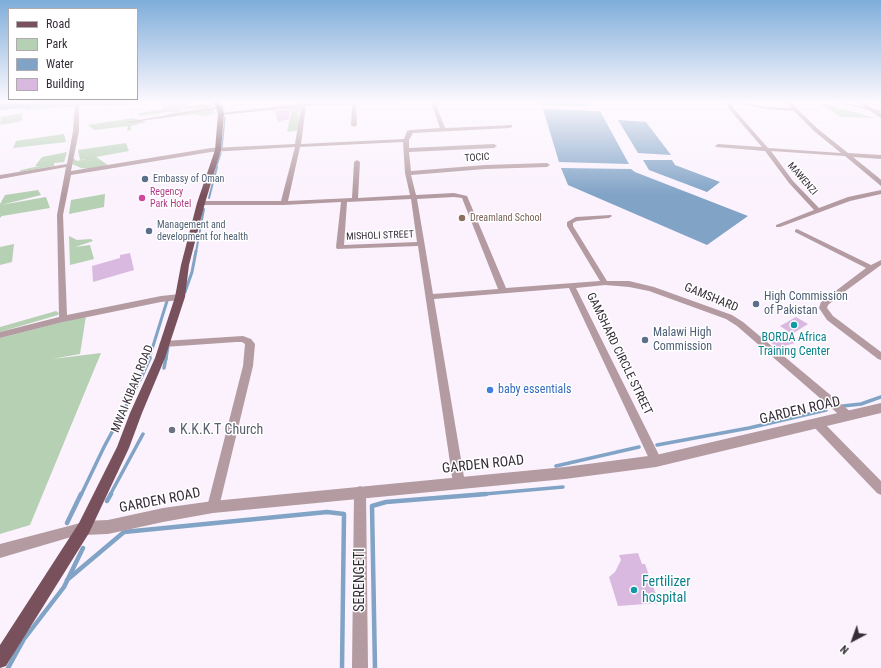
<!DOCTYPE html>
<style>
body{margin:0}
#map{position:relative;width:881px;height:668px;overflow:hidden;background:#fbf2fd;font-family:"Roboto Condensed",sans-serif}
canvas{display:block}
.legend{position:absolute;left:8px;top:8px;width:130px;height:92px;box-sizing:border-box;background:#fff;border:1px solid #afabaf;margin:0;padding:5px 7px;list-style:none;font-size:12px;color:#362d38}
.legend li{display:flex;align-items:center;gap:8px;height:20px}
.legend b{width:20px;border:1px solid #afabaf}
.north{position:absolute;left:833px;top:620px;width:40px;height:40px;-webkit-text-stroke:3px #fff;paint-order:stroke;rotate:221deg;font-size:11px;font-weight:700;line-height:16px;text-align:center;color:#362d38}
.north::after{content:'';display:block;margin:auto;width:14px;height:18px;background:#362d38;clip-path:polygon(50% 0,100% 100%,50% 72%,0 100%)}
</style>
<div id="map">
<canvas width="881" height="668"></canvas>
<ul class="legend">
<li><b style="height:5px;background:#79515c"></b>Road</li>
<li><b style="height:11px;background:#b6d0b3"></b>Park</li>
<li><b style="height:11px;background:#80a3c6"></b>Water</li>
<li><b style="height:11px;background:#dab9e0"></b>Building</li>
</ul>
<div class="north">N</div>
</div>
<script>
const context = document.querySelector('canvas').getContext('2d');
context.lineJoin = 'round';
function fillPath(path, color) { context.fillStyle = color; context.fill(path, 'evenodd'); }
const poly = rows => new Path2D(rows.map(r => 'M' + r).join(''));
function trace(path, color, width, dash) { context.strokeStyle = color; context.lineWidth = width; context.lineCap = dash ? 'butt' : 'round'; context.setLineDash(dash || []); context.stroke(path); }
function write(font, color, halo, rows, align = 'center') {
  context.font = font + ' "Roboto Condensed",sans-serif'; context.lineWidth = 3; context.setLineDash([]); context.textBaseline = 'middle'; context.strokeStyle = halo; context.fillStyle = color; for (const [text, x, y, turn = 0] of rows) {
    context.save(); context.translate(x, y); context.rotate((+turn || 0) * Math.PI / 180); context.textAlign = isNaN(turn) ? turn : align; if (halo) context.strokeText(text, 0, 0); context.fillText(text, 0, 0); context.restore();
  }
}
const green = poly([
 [71,102,108,102,113,104,25,110,27,105],
 [822,103,875,118,842,117,822,106],
 [204,104,205,105,210,105,211,106,207,108,213,108,215,113,206,116,194,114,157,119,154,119,168,114,202,108,194,109,194,108,141,116,137,113],
 [303,107,298,113,300,130,287,132,292,109,281,108],
 [22,113,22,121,0,125,1,117],
 [133,118,146,122,131,126,131,130,127,131,128,126,94,130,88,125],
 [64,134,66,142,13,148,16,141],
 [126,143,129,151,96,157,108,165,90,169,81,168,72,164,73,158,77,161,86,159,80,160,78,150],
 [67,152,64,162,54,163,54,166,19,172,21,170,39,166,35,166,42,157],
 [38,190,41,195,1,205,46,197,50,208,2,216,0,218,0,204,5,195],
 [105,194,104,207,69,214,71,200],
 [69,236,77,240,91,239,93,241,75,247,90,245,94,259,70,265],
 [14,244,12,262,0,265,0,247],
 [56,311,59,313,58,315,0,332,0,327],
 [86,316,80,354,52,359,101,353,30,525,0,534,0,338]
]);
const water = poly([
 [541,102,588,102,590,106,542,105],
 [543,109,600,111,629,164,559,162],
 [618,120,646,122,671,155,638,153],
 [643,160,672,160,675,165,720,182,707,192,649,170],
 [561,168,631,169,635,172,748,216,707,245,568,185]
]);
const streamFar4 = poly([
 [221,102,224,112],
 [0,106,13,103],
 [222,147,225,117],
 [216,168,221,153]
]);
const streamFar3 = poly([
 [209,198,217,167],
 [196,252,204,209]
]);
const streamFar2 = poly([
 [185,292,192,272,196,251],
 [149,359,167,301],
 [166,359,168,347]
]);
const streamFar1 = poly([
 [164,368,166,358],
 [843,406,861,404,881,397],
 [657,445,749,428,826,410],
 [556,466,639,447],
 [81,495,104,447,141,378,150,358],
 [110,495,143,434],
 [473,495,563,487]
]);
const stream = poly([
 [107,501,111,494],
 [67,523,81,494],
 [67,580,124,532,327,512,344,514,342,668],
 [8,668,24,639,64,587,83,548],
 [375,668,372,506,386,502,486,494]
]);
const river = poly([
 [35,102,132,102,127,105,107,106,68,104,0,110,0,104,35,102]
]);
const building = poly([
 [163,102,187,102,187,106,181,107,181,111,172,113,172,108,163,110],
 [292,109,289,114,289,119,278,122,275,111],
 [130,253,134,270,93,282,92,266,120,258,120,255],
 [796,317,808,324,792,334,780,326],
 [783,334,795,343,777,348,766,338],
 [638,553,642,564,645,564,659,603,618,606,609,577,615,572,621,560,619,555]
]);
const minor = poly([
 [22,102,20,103,0,105,0,103,22,102],
 [302,102,306,102,306,104,352,102,399,102,397,103,356,105,357,125,354,127,351,125,352,105,306,106,301,144,404,139,407,131,410,130,440,128,431,102,435,102,445,128,512,125,512,127,510,128,413,133,409,140,409,148,494,144,497,146,494,148,409,152,411,171,485,165,547,163,550,165,547,167,485,169,411,175,416,195,454,193,467,196,506,288,600,281,567,226,567,222,576,217,611,215,612,216,609,218,577,221,573,223,573,226,607,281,629,281,654,287,732,315,743,322,852,413,853,416,852,419,848,420,844,419,737,326,726,319,649,291,629,287,605,285,576,288,662,461,660,465,656,466,652,465,569,288,434,299,465,483,463,487,459,488,455,487,453,483,418,246,337,249,336,247,341,202,284,205,201,205,198,203,201,201,281,201,295,147,211,152,71,175,63,215,67,315,161,296,180,294,184,297,180,300,161,302,63,322,0,338,0,332,59,317,57,215,66,167,0,179,0,175,67,164,73,131,75,103,79,104,79,131,71,171,211,148,295,144,301,107,221,115,219,114,221,113,301,104,302,102],
 [403,142,405,173,410,195,358,198,360,162,357,160,354,162,352,198,288,201,300,147,403,142],
 [454,197,462,198,498,289,433,294,417,199,454,197],
 [411,199,417,242,344,245,347,202,411,199],
 [727,102,738,102,767,107,791,108,787,102,791,102,797,109,818,129,848,153,881,155,881,159,853,157,879,178,881,180,881,186,845,156,771,151,793,181,819,208,848,197,881,190,881,194,850,201,780,227,776,227,776,225,814,210,789,183,765,151,716,147,715,146,718,144,762,147,729,109,727,102],
 [732,103,767,109,794,111,814,131,841,153,768,148,733,108,732,103],
 [835,102,841,102,881,111,881,113,835,102],
 [220,106,222,106,222,108,129,123,127,122,220,106],
 [797,229,871,265,881,260,881,265,840,295,828,305,827,308,833,316,881,352,881,360,878,359,827,320,819,308,821,302,866,268,795,232,795,230,797,229],
 [243,336,251,339,255,344,253,366,219,507,217,511,213,513,209,511,207,507,243,366,245,344,242,342,236,342,164,347,159,344,164,341,243,336],
 [817,419,821,420,881,481,881,495,877,493,813,426,812,423,813,420,817,419],
 [360,486,364,488,366,492,368,668,352,668,354,492,356,488,360,486],
 [84,522,88,524,90,528,88,532,0,558,0,544,84,522]
]);
const tertiary = poly([
 [857,102,863,102,881,114,881,118,857,102],
 [881,403,881,413,656,467,565,479,213,513,163,522,108,534,84,535,79,533,77,528,79,523,84,521,108,520,163,508,213,501,565,467,656,455,881,403]
]);
const primary = poly([
 [214,102,219,102,224,114,221,150,205,203,189,265,185,297,165,358,142,413,129,448,89,533,6,666,0,668,0,645,79,523,117,447,130,413,155,358,175,297,181,265,197,203,215,150,218,114,214,102]
]);
const markers = [
 [145,179,4,"#5c6f8a"],
 [142,198,4,"#d1479c"],
 [462,218,4,"#8d6e63"],
 [149,231,4,"#5c6f8a"],
 [756,304,4,"#5c6f8a"],
 [794,325,4,"#0f9aa8"],
 [645,340,4,"#5c6f8a"],
 [490,390,4,"#3f7fe0"],
 [172,430,4,"#6b7280"],
 [634,590,4,"#0f9aa8"]
];
const farStreetnames = [
 ["TOCIC",477,158,-4],
 ["MAWENZI",802,179,49],
 ["MISHOLI STREET",380,236,-2]
];
const farServicenames = [
 ["Embassy of Oman",153,179],
 ["Management and",157,225],
 ["development for health",157,237]
];
const farHotelnames = [
 ["Regency",150,192],
 ["Park Hotel",150,204]
];
const farEducationnames = [
 ["Dreamland School",470,218]
];
const serviceNames = [
 ["High Commission",764,297],
 ["of Pakistan",764,311],
 ["Malawi High",653,333],
 ["Commission",653,347]
];
const streetNames = [
 ["GAMSHARD",711,298,22],
 ["GAMSHARD CIRCLE STREET",619,354,64],
 ["MWAI KIBAKI ROAD",133,389,-68]
];
const cultureNames = [
 ["BORDA Africa",794,338],
 ["Training Center",794,352]
];
const shopNames = [
 ["baby essentials",498,390]
];
const nearStreetnames = [
 ["GARDEN ROAD",800,411,-13],
 ["GARDEN ROAD",483,465,-6],
 ["GARDEN ROAD",160,501,-11],
 ["SERENGETI",360,580,-90]
];
const nearWorshipnames = [
 ["K.K.K.T Church",180,430]
];
const nearCulturenames = [
 ["Fertilizer",642,582],
 ["hospital",642,598]
];
fillPath(green, '#b6d0b3');
fillPath(water, '#80a3c6');
trace(streamFar4, '#80a3c6', 1.5);
trace(streamFar3, '#80a3c6', 2);
trace(streamFar2, '#80a3c6', 3);
trace(streamFar1, '#80a3c6', 3.5);
trace(stream, '#80a3c6', 4.5);
fillPath(river, '#80a3c6');
fillPath(building, '#dab9e0');
fillPath(minor, '#b39ba1');
fillPath(tertiary, '#b39ba1');
fillPath(primary, '#79515c');
const sky = context.createLinearGradient(0, 0, 0, 195);
sky.addColorStop(0, '#7eadda');
sky.addColorStop(0.52, '#fdf9fe');
sky.addColorStop(1, '#fdf9fe00');
context.fillStyle = sky;
context.fillRect(0, 0, 881, 195);
for (const [x, y, r, color] of markers) { const dot = new Path2D(); dot.arc(x, y, r, 0, 2 * Math.PI); context.fillStyle = color; context.fill(dot); trace(dot, '#fff', 1.5); }
write('10px', '#362d38', '#fff', farStreetnames);
write('10px', '#4e5e75', '#fff', farServicenames, 'left');
write('10px', '#b23c85', '#fff', farHotelnames, 'left');
write('10px', '#785e54', '#fff', farEducationnames, 'left');
write('12px', '#4e5e75', '#fff', serviceNames, 'left');
write('12px', '#362d38', '#fff', streetNames);
write('12px', '#0d838f', '#fff', cultureNames);
write('12px', '#366cbe', '#fff', shopNames, 'left');
write('14px', '#362d38', '#fff', nearStreetnames);
write('14px', '#5b616d', '#fff', nearWorshipnames, 'left');
write('14px', '#0d838f', '#fff', nearCulturenames, 'left');
</script>
